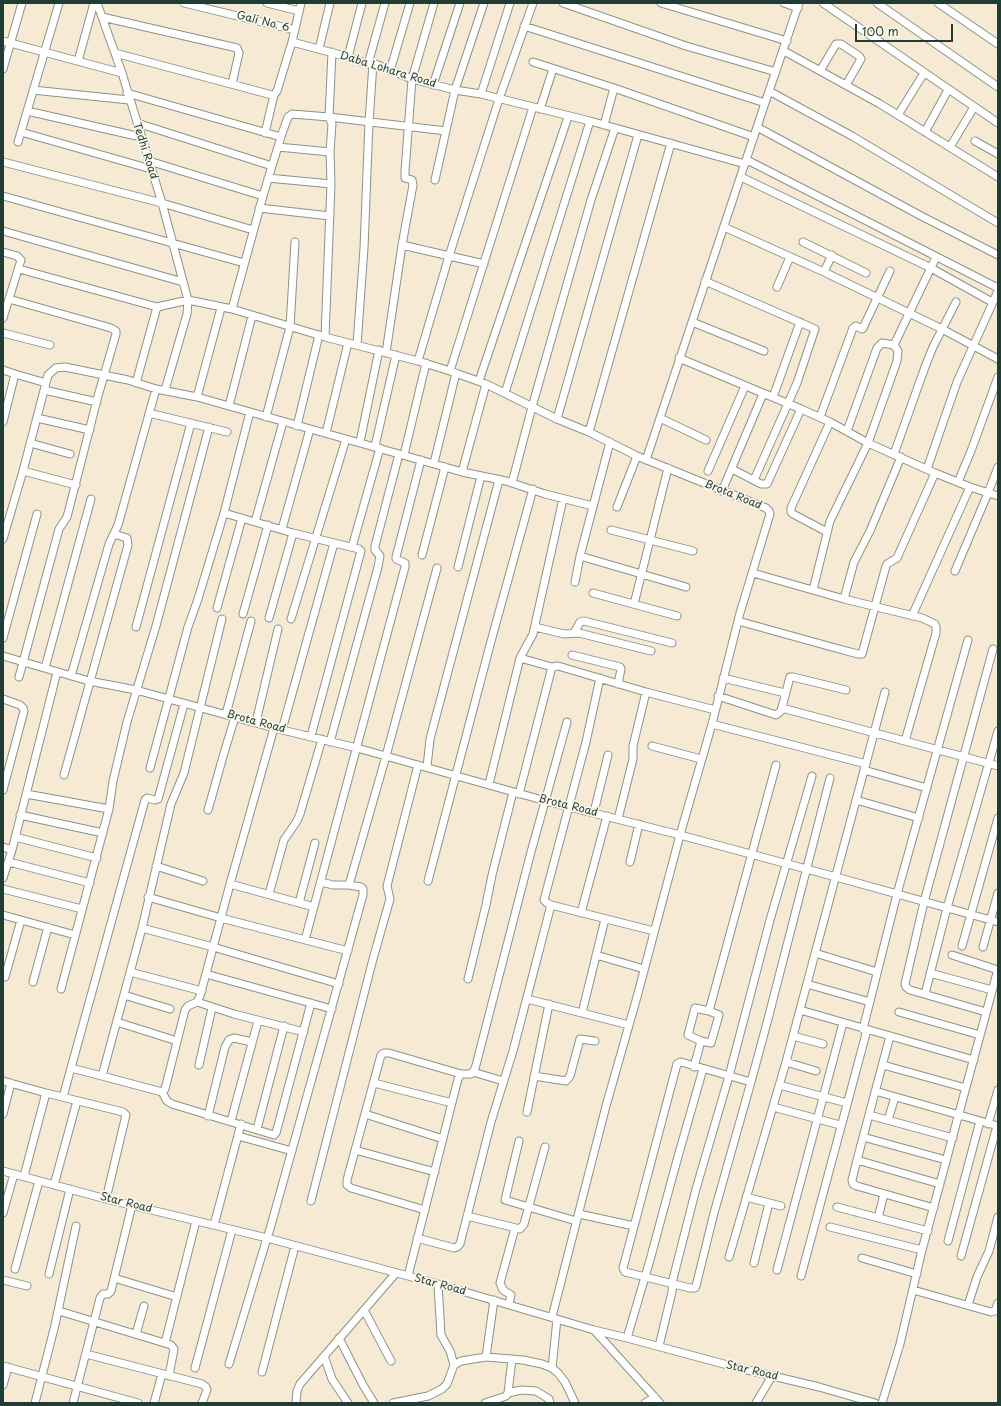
<!DOCTYPE html>
<style>
body{margin:0}
#map{position:relative;width:1001px;height:1406px;overflow:hidden;background:#f6ead5;font-family:"Playpen Sans",sans-serif}
canvas{display:block}
.frame{position:absolute;inset:0;border:4px solid #1f3d34;pointer-events:none}
.scale{position:absolute;left:855px;top:24px;width:98px;height:18px;box-sizing:border-box;border:2px solid #1f3d34;border-top:0;padding-left:5px;font-size:12px;line-height:14px;white-space:nowrap;color:#1f3d34;-webkit-text-stroke:3px #fbf7ec;paint-order:stroke}
</style>
<div id="map">
<canvas width="1001" height="1406"></canvas>
<div class="frame"></div>
<div class="scale">100 m</div>
</div>
<script>
const context = document.querySelector('canvas').getContext('2d');
context.lineJoin = 'round';
const poly = rows => new Path2D(rows.map(r => 'M' + r).join(''));
function trace(path, color, width, dash) { context.strokeStyle = color; context.lineWidth = width; context.lineCap = dash ? 'butt' : 'round'; context.setLineDash(dash || []); context.stroke(path); }
function write(font, color, halo, rows, align = 'center') {
  context.font = font + ' "Playpen Sans",sans-serif'; context.lineWidth = 3.5; context.setLineDash([]); context.textBaseline = 'middle'; context.strokeStyle = halo; context.fillStyle = color; for (const [text, x, y, turn = 0] of rows) {
    context.save(); context.translate(x, y); context.rotate((+turn || 0) * Math.PI / 180); context.textAlign = isNaN(turn) ? turn : align; if (halo) context.strokeText(text, 0, 0); context.fillText(text, 0, 0); context.restore();
  }
}
const minor = poly([
 [97,3,122,73,162,203,188,300,187,314,165,390],
 [184,3,295,30],
 [267,3,299,11],
 [563,3,686,46,776,72],
 [661,3,787,41],
 [784,3,798,8],
 [823,3,998,123],
 [877,3,998,87],
 [938,3,998,44],
 [102,17,237,48,239,53,232,84],
 [524,26,765,103],
 [3,41,122,73],
 [292,42,301,3],
 [319,49,330,3],
 [784,51,880,104,998,177],
 [115,53,272,95,274,95,277,91,292,42,348,57,368,64,373,63,412,79,455,90,481,94,590,121,745,164],
 [348,57,362,3],
 [78,61,94,3],
 [533,62,614,88,754,137],
 [368,64,385,3],
 [3,69,22,3],
 [390,71,410,3],
 [820,71,836,44,841,44,859,56,861,59,846,85],
 [433,85,460,3],
 [33,90,129,100],
 [769,91,852,136,998,223],
 [127,93,281,137,272,166],
 [481,94,510,3],
 [540,109,553,69],
 [27,111,141,137],
 [898,115,924,73],
 [137,123,272,166,263,196,232,309],
 [604,125,614,88],
 [757,127,923,217,998,255],
 [21,132,151,169],
 [925,132,948,90],
 [265,133,274,95],
 [280,139,288,117,292,114,329,117,446,131],
 [975,141,998,154],
 [18,142,59,3],
 [278,147,330,152],
 [950,147,974,107],
 [747,160,998,288],
 [149,161,263,196],
 [3,162,162,203,253,230],
 [741,177,931,268,992,302],
 [268,178,331,184],
 [435,180,455,90,484,3],
 [3,196,244,263],
 [259,208,330,216],
 [724,227,824,272,942,329,998,359],
 [3,231,183,282],
 [803,242,866,273],
 [402,245,484,264],
 [3,252,17,256,21,260,3,318],
 [824,272,832,255],
 [705,281,815,329,797,383,754,480],
 [777,287,790,257],
 [9,299,111,328,116,331,116,334,98,396,67,517,59,529,19,677],
 [692,322,764,351],
 [3,333,50,345],
 [325,337,331,184,330,152,332,124,329,117,332,52],
 [357,345,364,248,369,122,373,63],
 [386,353,402,245,413,185,412,180,405,178,405,171,412,79,434,3],
 [679,358,801,409,830,422,868,443,935,473,970,487,998,496],
 [418,361,449,256,499,99,533,3],
 [3,370,15,374,3,422],
 [450,371,533,107],
 [15,374,46,383],
 [479,381,568,117],
 [136,383,157,307],
 [44,390,97,402],
 [505,393,590,121],
 [197,397,221,308],
 [773,397,800,322],
 [229,406,252,316],
 [149,413,227,432],
 [266,417,290,327,295,242],
 [820,417,853,328,856,326,862,329,863,328,890,271],
 [37,418,90,430],
 [660,418,706,440],
 [557,419,638,135],
 [297,426,319,335],
 [847,431,877,348,882,343,894,345,936,257],
 [589,432,671,143],
 [326,433,348,343],
 [360,442,379,350],
 [30,443,70,454],
 [375,446,396,355],
 [894,454,925,367,933,347,956,302],
 [404,455,426,363],
 [646,460,765,103,799,3],
 [434,463,456,373],
 [732,469,761,484,767,484,801,409],
 [927,469,957,382,998,291],
 [23,471,76,485],
 [708,471,745,386],
 [462,472,486,384],
 [958,482,971,451,998,377],
 [512,483,532,407,591,200,615,128],
 [722,491,763,394],
 [617,507,637,456],
 [224,513,293,533,359,549,361,551,311,736],
 [255,522,283,422],
 [282,529,310,429],
 [611,530,693,551],
 [827,532,793,514,791,512,791,508,830,422],
 [3,539,23,471,48,375,56,368,65,367,128,380,156,389,197,397,399,454,462,472,506,481,545,494,593,506],
 [352,547,380,448],
 [422,555,445,467],
 [580,556,686,587],
 [458,567,481,476],
 [955,571,988,493,998,467],
 [753,573,844,599,922,618,935,624,936,627,936,633,905,741],
 [575,582,580,556,610,442],
 [813,590,830,521,868,443,897,361,898,351,894,345],
 [593,593,677,616],
 [844,599,854,562,870,531,901,457],
 [634,604,668,468],
 [217,608,242,518],
 [243,614,268,525],
 [912,616,970,487],
 [269,618,293,533],
 [291,619,346,439],
 [738,621,839,649,858,654,862,654,886,566,887,564,897,558,935,473],
 [136,627,191,423],
 [535,627,564,634,579,633,651,651],
 [574,633,580,622,584,621,672,643],
 [3,638,37,514],
 [572,655,620,667,621,669,618,684],
 [3,656,89,681,136,690,274,728,357,748,546,801,680,835,712,724,740,613,770,514,769,511,766,508,637,456,589,432,557,419,486,384,450,371,418,361,325,337,232,309,188,300,157,307,19,269],
 [520,658,552,667],
 [45,668,91,499],
 [71,676,109,544,118,525,156,389],
 [600,678,586,742,544,900,547,903,551,905,654,931],
 [723,678,785,693],
 [718,696,776,715,781,711,790,677,793,677,846,690],
 [3,699,20,705,23,708,24,711,3,790],
 [782,708,998,766],
 [226,714,251,621],
 [256,722,278,629],
 [712,724,866,764],
 [282,730,334,543],
 [330,742,378,567,380,556,375,550,375,546,399,454],
 [652,746,701,759],
 [427,767,430,739,499,480],
 [150,768,188,627,198,599,224,513,250,412],
 [864,770,927,788],
 [64,775,128,545,127,538,114,534],
 [489,784,520,658,533,634,563,499],
 [26,794,109,809],
 [519,794,552,667,558,666,646,692,715,710],
 [856,800,919,818],
 [208,810,224,753,235,717],
 [594,812,608,755],
 [20,815,103,833],
 [618,819,633,759,633,746,646,692],
 [15,837,97,858],
 [3,847,12,850],
 [9,862,90,883],
 [630,862,639,824],
 [156,866,203,881],
 [3,878,12,850,57,672],
 [428,881,490,645,533,489],
 [230,884,314,907],
 [349,885,386,756,437,568],
 [3,889,82,909],
 [269,894,284,840,297,821,300,814,322,739],
 [148,897,221,918,348,951],
 [299,903,315,843],
 [581,913,607,816],
 [3,915,75,935],
 [142,928,213,947,339,984],
 [305,940,405,567,405,563,396,559,396,557,421,460],
 [962,946,998,818],
 [983,947,998,893],
 [815,953,877,972],
 [596,955,644,969],
 [952,955,998,970],
 [130,972,202,991],
 [930,973,992,990],
 [206,974,332,1009],
 [5,977,21,920],
 [468,979,486,905,492,875,513,792],
 [33,982,48,927],
 [807,984,870,1002],
 [61,989,109,809,113,781,127,722,156,626,209,427],
 [925,994,947,908,998,731],
 [124,995,170,1009],
 [527,999,629,1025],
 [197,1002,200,996,230,884,274,728],
 [695,1008,709,1011,719,1015,711,1043,701,1041,688,1035,695,1008],
 [800,1010,974,1060],
 [709,1011,776,765],
 [899,1012,980,1035],
 [986,1012,910,990,906,987,905,984,924,902,993,649],
 [582,1013,605,919],
 [117,1022,177,1041],
 [863,1029,897,894,968,640],
 [793,1036,823,1044],
 [890,1036,857,1160,852,1180,853,1184,857,1186,934,1208],
 [786,1062,816,1071],
 [199,1065,212,1008],
 [883,1065,966,1088],
 [694,1067,701,1041],
 [71,1068,102,1076,142,928,171,804,184,773,222,619],
 [473,1072,503,1081],
 [102,1076,162,1092,165,1089,185,1010,188,1006,197,1002,234,1014,304,1032],
 [534,1076,566,1081,570,1076,580,1039,595,1041],
 [3,1081,46,1093,123,1112,126,1115,125,1119,106,1199],
 [751,1082,681,1062,677,1064,623,1268,625,1272,690,1288,695,1288,696,1286,714,1213,751,1082,768,1019,830,778],
 [374,1083,452,1103],
 [779,1085,847,1103],
 [875,1091,998,1126],
 [162,1092,167,1101,172,1104,274,1135,276,1133,311,1003],
 [63,1097,145,800,147,798,155,800,158,799,184,704],
 [773,1107,840,1125],
 [527,1112,549,1004],
 [3,1114,11,1083],
 [365,1114,443,1139],
 [869,1115,953,1138],
 [208,1116,225,1047,229,1040,234,1038,252,1042],
 [888,1120,895,1097],
 [231,1121,258,1021],
 [988,1124,998,1090],
 [257,1129,284,1026],
 [238,1136,292,1151],
 [863,1137,946,1160],
 [519,1141,505,1200,576,1221],
 [355,1150,435,1172],
 [857,1160,940,1184],
 [3,1171,106,1199,267,1238,438,1284,594,1330,627,1338,735,1367,819,1387,875,1403],
 [24,1176,46,1093],
 [54,1185,77,1101],
 [746,1197,781,1206],
 [311,1201,373,959,390,899,387,886,418,765],
 [837,1207,928,1231],
 [425,1210,351,1188,347,1185,347,1180,381,1055,384,1053,389,1053,461,1074],
 [3,1213,14,1174],
 [579,1214,634,1226],
 [467,1216,520,1229,524,1224,545,1147],
 [878,1218,884,1194],
 [214,1225,241,1124],
 [830,1227,922,1250],
 [417,1238,454,1248,457,1247,460,1244,491,1122,513,1051,551,905],
 [948,1241,980,1121],
 [961,1256,997,1126],
 [729,1257,786,1062,885,692],
 [862,1258,917,1274],
 [754,1263,769,1203],
 [15,1269,39,1181],
 [777,1270,843,1023],
 [49,1274,70,1189],
 [408,1276,458,1079,461,1074,471,1074,475,1069,531,852,567,722],
 [801,1276,867,1030],
 [114,1278,177,1297],
 [3,1280,27,1286],
 [438,1284,441,1335,450,1351,454,1365],
 [913,1290,991,1312,995,1311,998,1303],
 [509,1304,511,1295,503,1290,500,1283,515,1228],
 [968,1305,977,1277,989,1251,998,1217],
 [364,1310,391,1361],
 [59,1311,171,1345,174,1349,169,1376],
 [552,1317,606,1106,637,997,680,835,836,877,998,922],
 [594,1330,660,1403],
 [136,1334,144,1306],
 [339,1338,363,1385,374,1403],
 [627,1338,650,1260,677,1160,703,1069],
 [165,1343,196,1221],
 [659,1346,672,1292,673,1279,696,1189,729,1076,770,920,812,776],
 [86,1354,202,1384,206,1387,207,1390,202,1403],
 [324,1356,332,1379,348,1403],
 [486,1357,494,1300],
 [229,1364,267,1238,270,1229,363,895,363,889,361,887,349,885,333,885,321,882],
 [3,1366,138,1403],
 [195,1368,232,1230],
 [552,1368,558,1373,565,1382,575,1403],
 [262,1372,295,1246],
 [3,1385,8,1367],
 [508,1393,521,1390,536,1391,549,1399,550,1403],
 [35,1403,55,1325,76,1226],
 [73,1403,100,1298,103,1294,108,1294,111,1291,132,1205],
 [154,1403,162,1374],
 [296,1403,297,1391,300,1384,396,1273],
 [393,1403,428,1396,442,1389,447,1384,454,1365,461,1361,486,1357,523,1360,542,1364,552,1368,557,1319],
 [485,1403,506,1396,508,1393,512,1359],
 [645,1403,655,1397],
 [756,1403,772,1376],
 [882,1403,900,1344,922,1250,998,969]
]);
const streetNames = [
 ["Gali No. 6",263,22,14],
 ["Daba Lohara Road",388,70,17],
 ["Tedhi Road",145,151,72],
 ["Brota Road",733,495,22],
 ["Brota Road",256,722,15],
 ["Brota Road",568,806,14],
 ["Star Road",126,1203,14],
 ["Star Road",440,1285,15],
 ["Star Road",752,1371,13]
];
trace(minor, '#8a9484', 9);
trace(minor, '#fff', 7);
write('11px', '#1f3d34', '#fbf7ec', streetNames);
</script>
